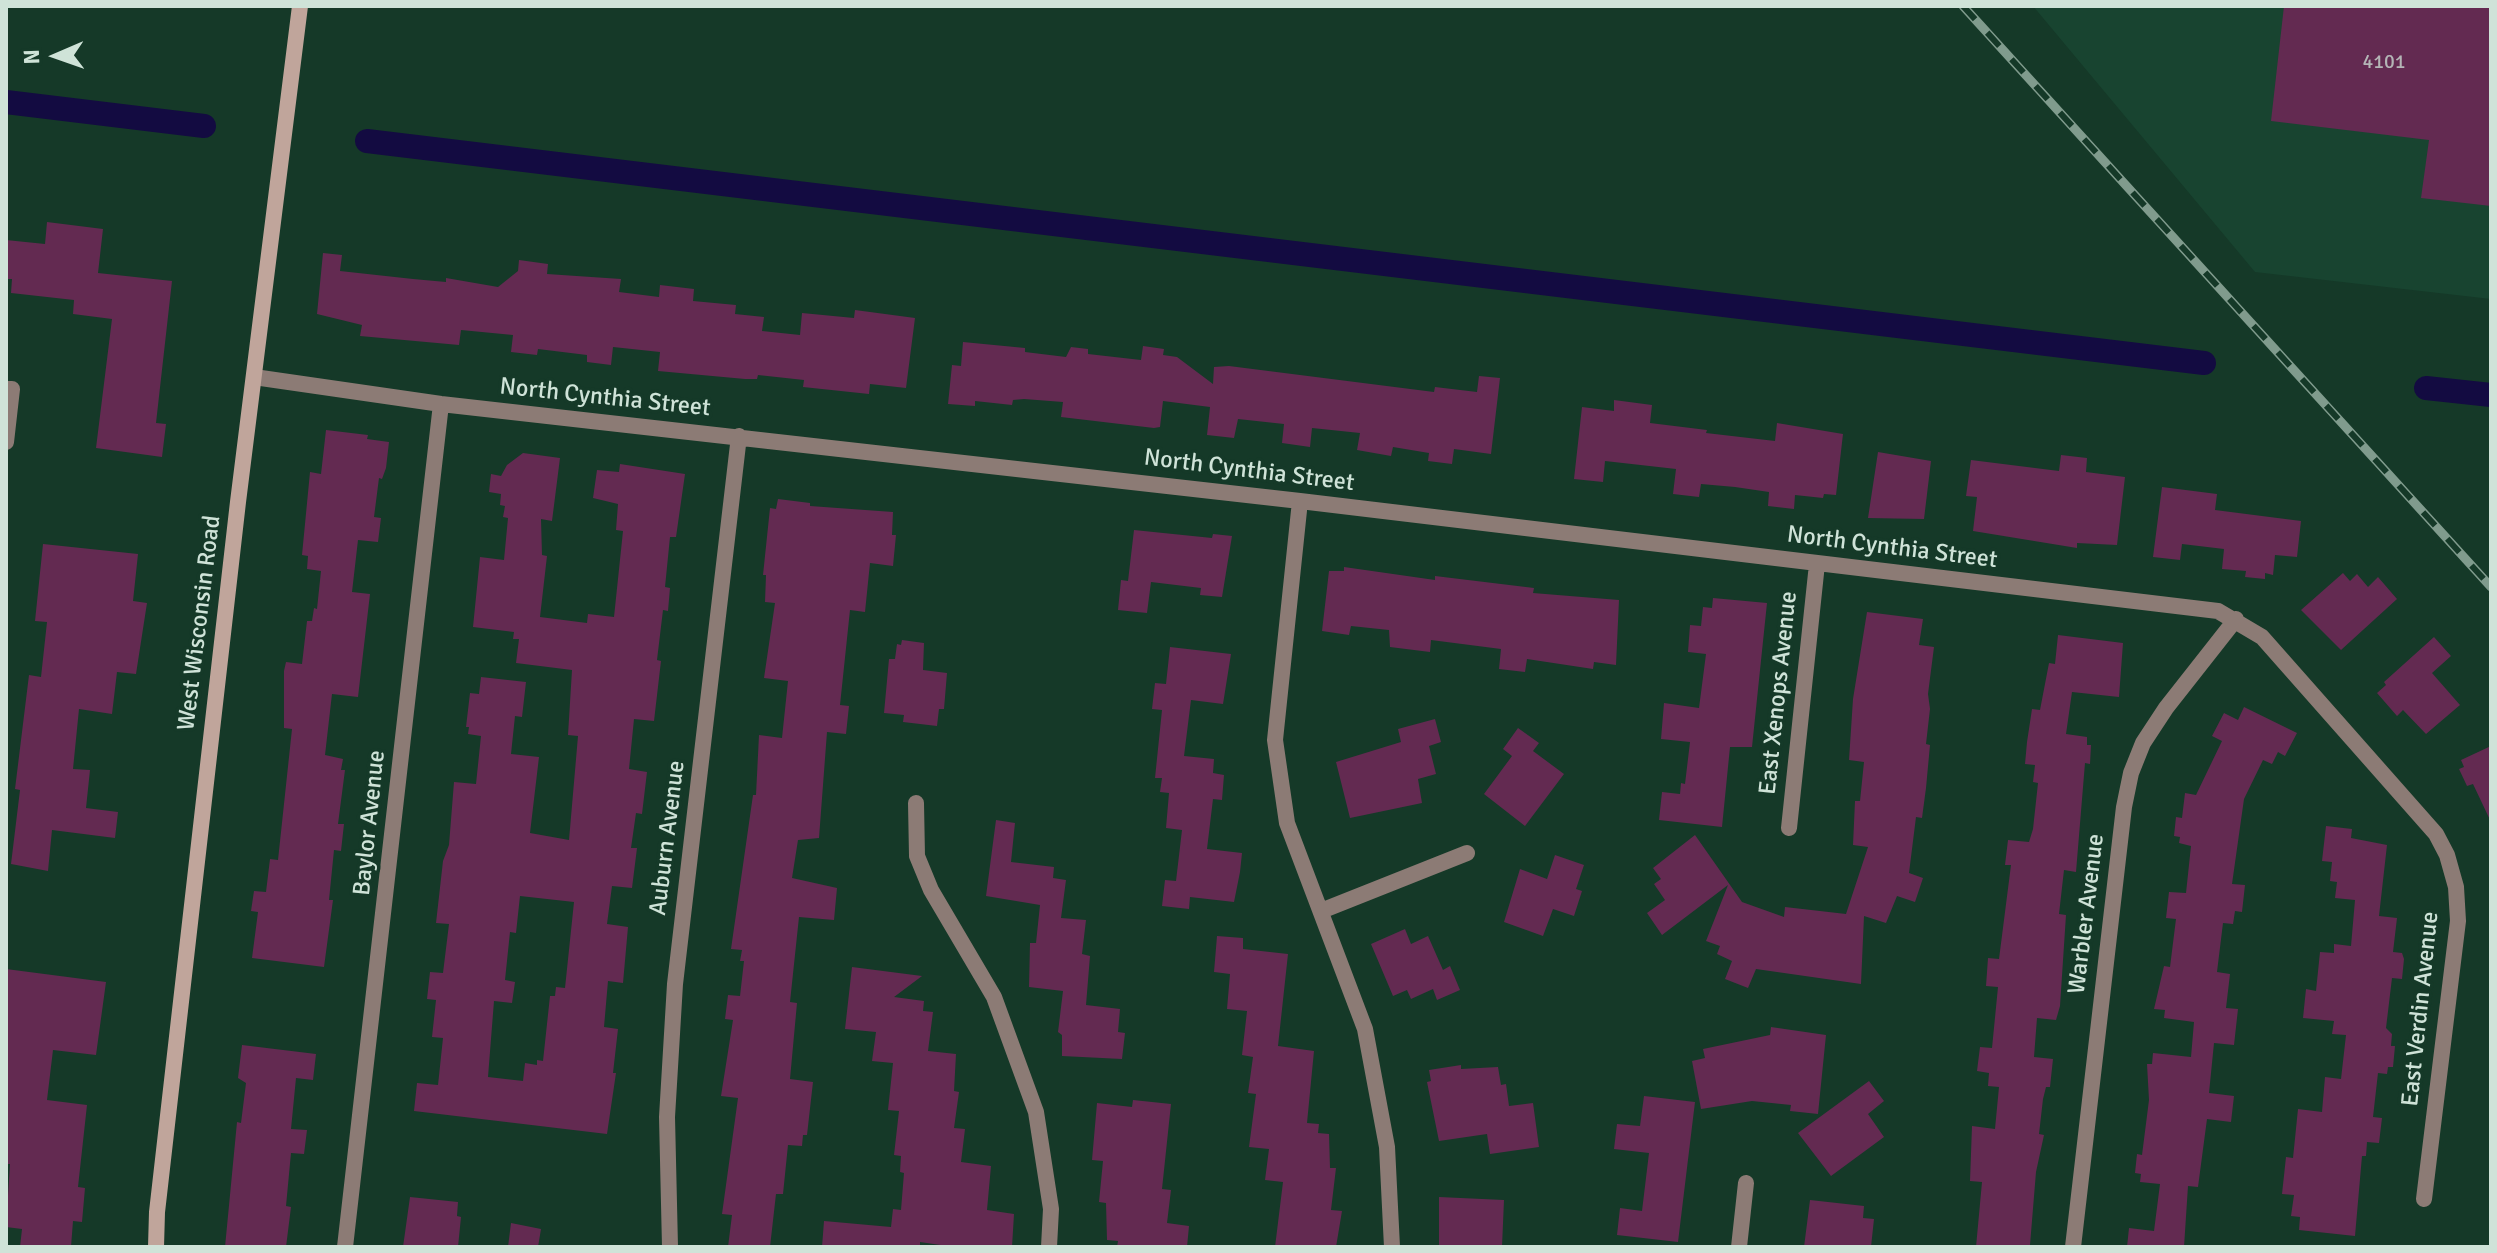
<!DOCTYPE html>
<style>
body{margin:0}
#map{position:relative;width:2497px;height:1253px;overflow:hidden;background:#153928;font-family:Signika,sans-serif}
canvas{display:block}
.frame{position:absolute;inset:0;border:8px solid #cfe3d8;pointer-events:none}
.north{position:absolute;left:16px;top:16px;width:80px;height:80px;-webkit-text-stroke:6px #153928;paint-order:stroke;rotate:268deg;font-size:22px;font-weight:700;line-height:32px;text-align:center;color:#cfe3d8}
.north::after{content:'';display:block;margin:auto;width:28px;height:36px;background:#cfe3d8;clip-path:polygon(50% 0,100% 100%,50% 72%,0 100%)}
</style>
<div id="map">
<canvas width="2497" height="1253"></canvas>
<div class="frame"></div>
<div class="north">N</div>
</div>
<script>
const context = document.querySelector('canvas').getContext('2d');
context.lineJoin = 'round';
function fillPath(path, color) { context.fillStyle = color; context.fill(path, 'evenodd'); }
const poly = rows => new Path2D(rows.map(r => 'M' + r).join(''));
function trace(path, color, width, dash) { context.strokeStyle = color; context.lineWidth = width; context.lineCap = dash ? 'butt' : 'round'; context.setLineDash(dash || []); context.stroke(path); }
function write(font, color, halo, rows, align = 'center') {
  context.font = font + ' Signika,sans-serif'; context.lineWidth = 7; context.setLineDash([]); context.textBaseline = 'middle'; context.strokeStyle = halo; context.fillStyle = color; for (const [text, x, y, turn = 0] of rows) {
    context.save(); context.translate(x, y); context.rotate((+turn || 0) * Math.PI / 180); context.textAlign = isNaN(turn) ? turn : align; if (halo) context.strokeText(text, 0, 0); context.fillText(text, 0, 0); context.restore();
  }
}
const built = poly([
 [2033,6,2491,6,2491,299,2255,272]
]);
const canal = poly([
 [6,102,204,126],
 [367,141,2204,363],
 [2426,388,2491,395]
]);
const building = poly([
 [2284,6,2491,6,2491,206,2421,198,2429,140,2271,121],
 [47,222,103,229,98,273,172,281,156,423,166,424,162,457,96,448,112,319,73,314,74,300,11,293,12,279,6,279,6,240,45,244],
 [323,253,342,255,340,271,413,279,446,282,446,278,498,287,518,271,519,260,548,264,547,274,621,279,619,292,659,297,660,285,694,289,693,301,736,305,735,314,764,317,762,331,800,335,802,313,854,318,855,310,915,318,906,388,870,384,869,394,803,387,804,380,758,375,757,379,745,379,658,371,660,352,613,347,611,365,587,362,587,355,538,349,537,355,511,352,513,335,461,330,459,345,360,336,362,325,317,314],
 [963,342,1025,348,1025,352,1066,357,1071,347,1088,349,1088,354,1141,360,1143,346,1164,349,1163,355,1177,357,1213,384,1214,367,1229,366,1434,392,1435,387,1477,392,1479,376,1500,378,1491,454,1454,449,1452,464,1428,461,1429,453,1393,447,1391,456,1357,450,1360,433,1312,428,1310,447,1282,443,1284,424,1238,419,1234,438,1207,435,1210,407,1163,401,1160,427,1154,428,1061,417,1063,402,1024,399,1013,400,1012,405,975,401,975,406,948,404,952,365,961,366],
 [1614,400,1652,405,1650,423,1707,430,1706,433,1775,441,1777,423,1843,434,1836,495,1824,494,1823,498,1795,495,1794,509,1768,506,1769,492,1735,487,1701,484,1699,497,1673,494,1676,469,1605,461,1603,482,1574,479,1582,407,1614,411],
 [326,430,368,435,367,439,389,442,386,468,382,479,379,478,374,517,381,518,378,542,358,540,352,592,370,594,358,697,332,694,325,755,343,759,341,770,345,770,338,824,344,824,341,851,334,850,329,900,333,900,324,967,252,958,258,912,251,911,254,891,266,892,270,859,278,860,292,729,284,728,284,671,286,662,302,664,307,621,312,621,314,608,317,609,321,571,307,569,308,556,302,555,310,472,321,474],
 [1878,452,1931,461,1924,519,1868,518],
 [523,453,560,458,552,521,541,519,542,555,547,556,540,617,587,623,588,614,614,617,623,531,616,530,618,504,593,498,597,470,619,472,620,464,685,474,676,537,670,537,665,587,670,588,668,611,663,610,657,660,661,661,654,721,634,719,629,769,647,772,642,814,636,813,631,848,637,848,632,888,612,886,607,924,628,927,623,983,608,981,604,1027,618,1029,613,1073,616,1073,607,1134,414,1111,417,1083,438,1085,443,1038,432,1037,436,1000,427,999,430,972,443,973,449,924,436,923,443,861,449,845,454,782,476,784,481,736,468,734,469,727,466,727,470,693,479,694,481,677,526,682,522,717,515,716,511,754,539,757,530,833,569,840,578,736,568,735,572,670,516,663,519,639,513,639,514,632,473,627,480,557,504,560,508,518,503,517,505,506,500,505,501,494,489,492,491,474,501,476,507,465],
 [520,896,574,902,565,988,556,987,555,996,550,996,543,1061,537,1060,537,1065,525,1063,523,1081,488,1077,494,1001,512,1003,515,982,505,980,510,932,516,933],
 [2061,455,2087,458,2086,472,2125,477,2117,545,2077,543,2077,548,1973,531,1977,497,1966,496,1971,460,2059,471],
 [2162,487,2217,494,2215,510,2301,521,2297,557,2275,555,2273,575,2265,573,2265,579,2245,577,2246,571,2222,569,2224,549,2182,544,2180,560,2153,557],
 [778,499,810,503,810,506,893,512,892,535,896,535,893,566,870,563,865,612,850,610,840,705,849,706,846,734,827,732,819,838,798,840,792,878,837,888,834,920,799,917,790,1002,797,1003,790,1079,813,1082,807,1135,803,1135,802,1146,788,1145,783,1194,776,1194,770,1247,728,1247,732,1215,722,1214,738,1098,721,1096,733,1020,725,1019,728,995,740,996,744,961,740,961,742,950,731,949,753,795,756,795,759,735,782,738,788,681,764,678,775,603,765,602,766,575,763,575,770,508,776,509],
 [1134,530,1212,538,1213,534,1232,536,1222,597,1200,595,1201,588,1151,582,1147,613,1118,610,1121,580,1128,581],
 [43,544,138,554,133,601,147,603,136,674,117,672,112,714,79,709,73,769,90,770,86,808,118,812,115,838,52,830,48,871,11,864,20,790,15,789,29,675,41,677,47,622,35,621],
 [1344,567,1435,580,1435,576,1534,588,1533,593,1619,600,1616,665,1594,662,1593,669,1527,659,1525,672,1499,669,1501,649,1431,640,1430,652,1390,647,1389,630,1351,626,1349,635,1322,631,1329,571,1344,571],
 [2343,573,2350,581,2357,574,2368,587,2378,577,2397,599,2341,650,2301,610],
 [1713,598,1767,603,1752,747,1730,747,1722,827,1659,820,1662,792,1680,794,1681,783,1685,784,1690,742,1661,739,1664,703,1699,708,1706,654,1688,652,1690,625,1701,626,1703,607,1712,608],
 [1867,612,1923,619,1919,645,1934,647,1928,694,1930,709,1926,744,1930,745,1926,788,1922,818,1916,817,1909,873,1923,878,1915,902,1897,896,1886,923,1864,916,1861,984,1756,969,1748,988,1725,979,1732,961,1717,954,1720,946,1706,941,1728,885,1662,935,1647,913,1665,900,1654,884,1661,879,1653,868,1695,835,1742,902,1784,917,1785,907,1846,914,1868,847,1853,845,1855,801,1860,801,1864,762,1849,760,1853,699],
 [2058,635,2123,643,2119,697,2072,692,2066,734,2087,737,2087,745,2091,745,2090,764,2085,763,2076,872,2064,870,2059,914,2066,915,2060,1006,2056,1020,2037,1018,2034,1057,2053,1059,2050,1087,2046,1087,2043,1099,2039,1134,2044,1135,2036,1172,2030,1245,1976,1247,1982,1182,1970,1181,1972,1126,1995,1129,1999,1087,1988,1086,1989,1073,1977,1071,1980,1047,1992,1048,1998,987,1986,986,1988,958,1999,959,2011,865,2005,865,2008,840,2029,842,2033,829,2038,783,2033,782,2035,765,2025,764,2027,742,2032,709,2040,710,2049,663,2055,664],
 [2434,637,2451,656,2432,673,2460,705,2426,734,2403,710,2397,716,2377,693,2386,685,2384,682],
 [902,640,924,643,923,670,947,673,944,709,939,709,937,726,903,722,904,715,884,713,889,659,895,659,897,644,901,645],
 [1170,647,1231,654,1223,704,1191,700,1184,756,1214,759,1213,773,1224,775,1222,800,1213,799,1207,849,1242,853,1240,872,1234,902,1190,897,1189,909,1162,906,1165,880,1176,881,1182,830,1166,828,1169,793,1160,792,1162,778,1155,778,1162,710,1152,709,1155,683,1166,684],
 [2244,707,2297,733,2285,756,2278,752,2272,764,2263,760,2244,799,2232,884,2245,885,2242,912,2235,911,2233,924,2223,923,2217,972,2230,974,2226,1008,2238,1009,2234,1045,2214,1043,2209,1093,2234,1096,2231,1122,2207,1119,2198,1187,2188,1186,2184,1247,2127,1247,2129,1228,2154,1231,2160,1184,2140,1182,2141,1174,2135,1173,2137,1154,2142,1155,2149,1100,2147,1064,2152,1064,2153,1053,2191,1057,2194,1022,2164,1018,2165,1010,2154,1009,2164,966,2170,967,2176,919,2166,918,2169,892,2186,893,2191,846,2179,843,2180,837,2174,836,2176,817,2182,818,2185,793,2196,795,2222,741,2212,736,2224,713,2238,720],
 [1435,719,1441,742,1429,746,1436,774,1418,779,1422,803,1350,818,1336,762,1401,742,1398,729],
 [1518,728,1539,743,1533,751,1564,774,1525,826,1484,794,1512,756,1503,749],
 [2491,746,2491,822,2473,784,2467,786,2459,769,2464,767,2461,760],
 [996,820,1015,823,1011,862,1054,867,1053,878,1066,880,1061,918,1086,920,1082,954,1090,956,1086,1005,1120,1009,1118,1032,1125,1033,1122,1059,1062,1056,1062,1035,1058,1032,1063,991,1029,987,1030,943,1036,943,1040,905,986,896],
 [2326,826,2352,829,2351,838,2387,845,2379,916,2397,918,2393,952,2402,953,2404,959,2402,979,2392,978,2386,1028,2392,1034,2391,1046,2395,1046,2393,1067,2388,1067,2387,1074,2378,1073,2373,1117,2382,1118,2379,1143,2367,1142,2366,1156,2362,1156,2355,1236,2299,1230,2300,1217,2291,1216,2294,1195,2282,1194,2286,1157,2293,1158,2298,1109,2322,1112,2325,1077,2341,1079,2346,1035,2332,1034,2334,1021,2303,1018,2306,989,2316,991,2320,952,2334,953,2334,944,2351,946,2355,900,2335,898,2337,882,2330,881,2332,862,2322,861],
 [1555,855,1584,865,1576,889,1582,891,1574,916,1553,909,1543,936,1504,922,1520,869,1547,879],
 [1405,929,1411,944,1428,936,1443,970,1450,966,1460,990,1437,1000,1433,989,1411,999,1407,990,1393,996,1371,944],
 [1217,936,1243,938,1243,949,1288,954,1278,1046,1314,1051,1307,1123,1319,1124,1318,1133,1329,1134,1330,1168,1336,1168,1331,1210,1342,1211,1336,1247,1275,1247,1283,1182,1265,1180,1269,1149,1249,1147,1256,1094,1248,1093,1253,1057,1242,1055,1247,1011,1227,1009,1230,974,1214,972],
 [852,967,922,976,894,997,924,1001,923,1011,933,1012,928,1051,956,1054,954,1091,959,1092,954,1128,965,1129,961,1162,991,1166,987,1210,1014,1214,1012,1247,954,1247,920,1242,920,1247,822,1247,824,1221,891,1227,893,1209,901,1210,904,1173,900,1172,901,1156,894,1155,899,1111,888,1110,893,1063,872,1061,876,1032,845,1029],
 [6,969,106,982,96,1055,53,1050,47,1100,87,1105,78,1187,85,1188,82,1222,73,1221,71,1247,20,1247,22,1229,6,1227,10,1164,6,1164],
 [1771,1027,1826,1035,1818,1114,1790,1111,1791,1105,1752,1101,1701,1109,1692,1061,1705,1058,1703,1049,1770,1035],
 [242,1045,316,1054,313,1080,296,1078,291,1129,307,1130,304,1154,291,1153,286,1206,291,1207,286,1247,225,1247,237,1122,241,1123,246,1083,238,1078],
 [1461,1065,1461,1069,1498,1067,1501,1085,1506,1084,1509,1106,1533,1103,1539,1147,1490,1154,1487,1134,1439,1141,1427,1082,1431,1081,1429,1070],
 [1869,1081,1884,1101,1868,1114,1884,1137,1831,1176,1798,1133],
 [1644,1096,1695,1102,1678,1242,1617,1235,1620,1208,1642,1211,1649,1153,1614,1149,1617,1124,1640,1126],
 [1133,1100,1171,1104,1162,1189,1171,1190,1167,1223,1189,1226,1187,1247,1117,1247,1118,1241,1107,1240,1106,1203,1099,1202,1103,1161,1092,1160,1097,1103,1132,1107],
 [410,1197,458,1202,457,1216,461,1217,458,1247,403,1247],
 [1439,1197,1504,1200,1502,1247,1439,1247],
 [1810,1200,1864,1206,1863,1218,1874,1219,1871,1247,1804,1247],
 [511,1223,541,1229,538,1247,508,1247]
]);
const street = poly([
 [254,377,441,404,1300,501,2218,611,2262,637,2436,834,2447,855,2456,887,2458,921,2424,1199],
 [6,389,12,389,6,442],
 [1300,501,1275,740,1287,823,1365,1029,1387,1147,1392,1247],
 [916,803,917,856,931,890,994,997,1036,1112,1051,1209,1049,1247],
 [1789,828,1817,564],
 [1321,911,1467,853],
 [345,1247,441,404],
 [670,1247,667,1117,675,984,739,436],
 [1739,1247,1746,1183],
 [2073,1247,2124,807,2131,773,2143,743,2166,708,2236,619]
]);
const secondary = poly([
 [156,1247,157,1212,238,502,300,6]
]);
const rail = poly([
 [1963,6,2491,587]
]);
const numberNames = [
 ["4101",2384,63]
];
const streetNames = [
 ["North Cynthia Street",605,398,6],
 ["North Cynthia Street",1249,471,7],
 ["North Cynthia Street",1892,548,7],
 ["West Wisconsin Road",200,623,-83],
 ["East Xenops Avenue",1779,693,-84],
 ["Baylor Avenue",370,823,-84],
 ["Auburn Avenue",668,838,-83],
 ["Warbler Avenue",2087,914,-83],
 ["East Verdin Avenue",2421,1009,-84]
];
fillPath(built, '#184430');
trace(canal, '#130b41', 24);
fillPath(building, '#632a51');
trace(street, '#8c7b75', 16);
trace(secondary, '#c0a59b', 16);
trace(rail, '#809b8d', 9);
trace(rail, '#153928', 6, [18]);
write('20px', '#b4b5b6', null, numberNames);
write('24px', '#cfe3d8', '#153928', streetNames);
</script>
